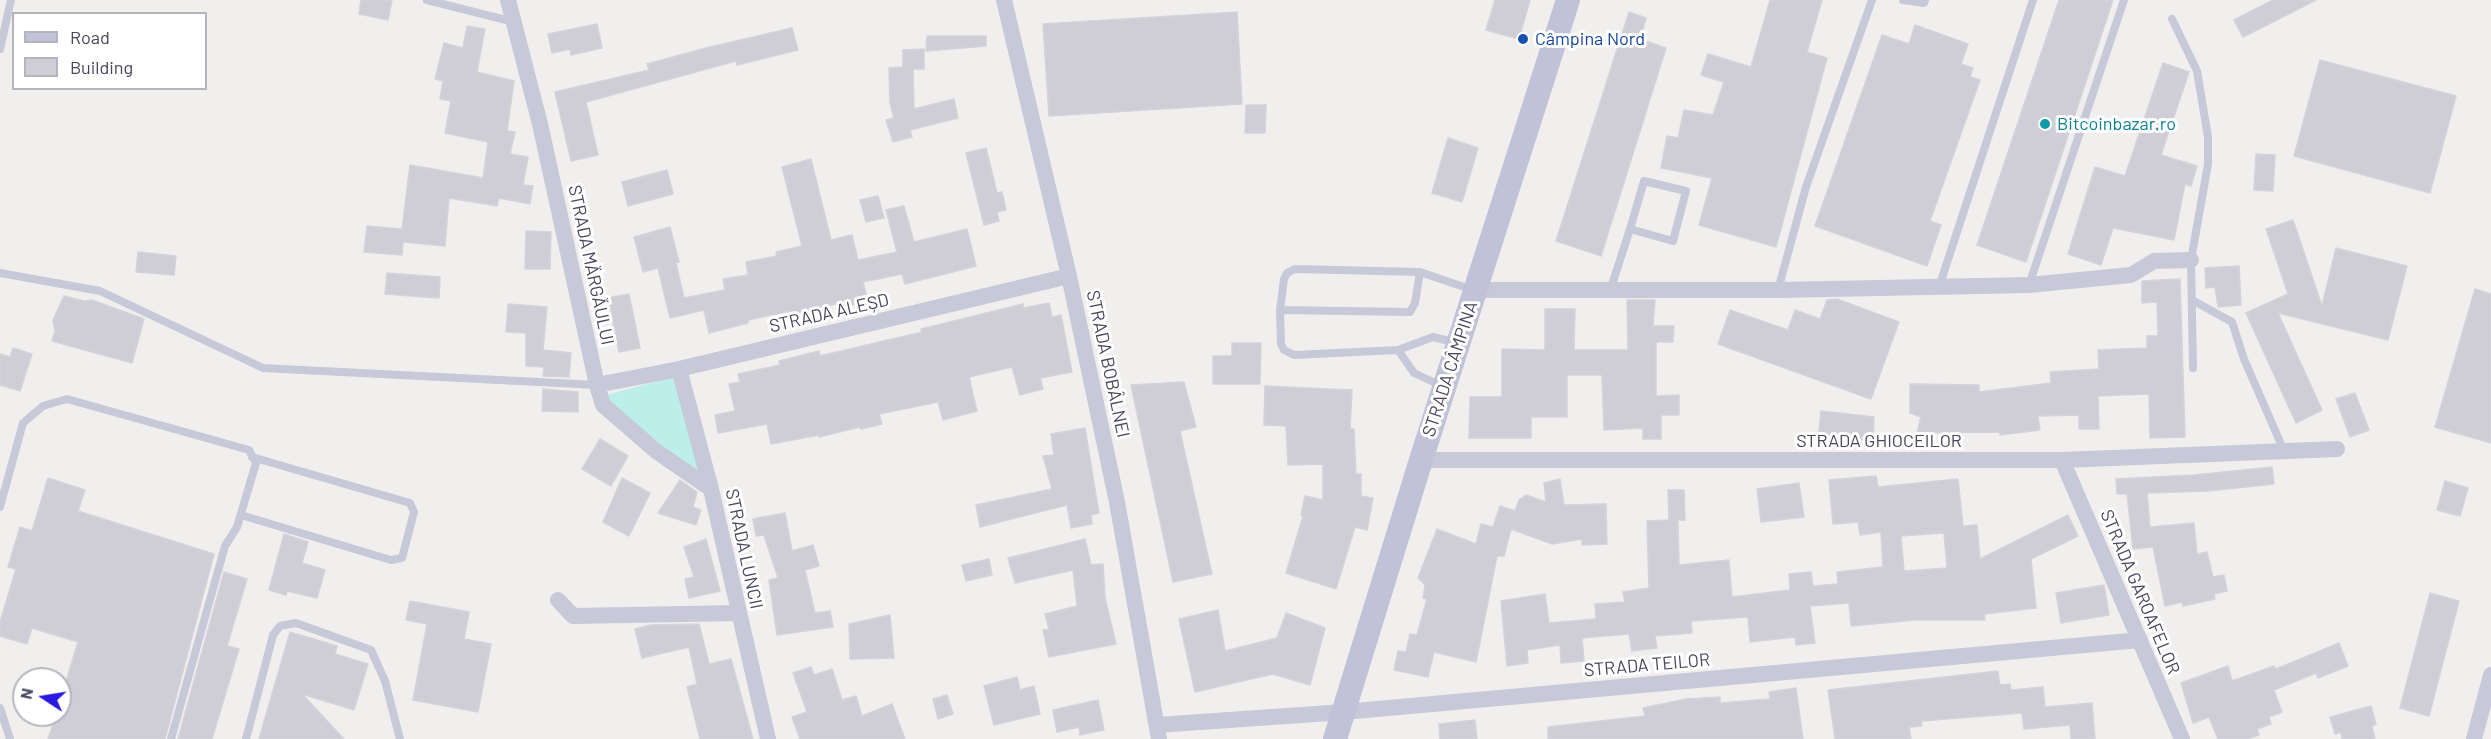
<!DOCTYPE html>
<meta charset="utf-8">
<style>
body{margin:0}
#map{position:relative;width:2491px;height:739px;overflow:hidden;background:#f1efee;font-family:Barlow,sans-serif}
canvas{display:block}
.legend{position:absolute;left:12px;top:12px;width:195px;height:78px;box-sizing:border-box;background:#fff;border:2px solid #b5b5be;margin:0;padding:8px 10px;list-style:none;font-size:18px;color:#46465c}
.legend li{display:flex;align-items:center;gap:12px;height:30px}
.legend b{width:30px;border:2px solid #b5b5be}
.north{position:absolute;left:12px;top:667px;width:60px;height:60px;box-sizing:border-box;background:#fff;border:2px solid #b5b5be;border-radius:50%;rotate:282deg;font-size:16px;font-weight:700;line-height:24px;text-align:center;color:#46465c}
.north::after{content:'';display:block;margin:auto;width:21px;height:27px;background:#2818e0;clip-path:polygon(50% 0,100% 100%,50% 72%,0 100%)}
</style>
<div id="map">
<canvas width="2491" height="739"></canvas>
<ul class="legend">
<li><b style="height:8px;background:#c1c1d7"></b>Road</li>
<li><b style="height:16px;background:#cfcdd6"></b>Building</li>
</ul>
<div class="north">N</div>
</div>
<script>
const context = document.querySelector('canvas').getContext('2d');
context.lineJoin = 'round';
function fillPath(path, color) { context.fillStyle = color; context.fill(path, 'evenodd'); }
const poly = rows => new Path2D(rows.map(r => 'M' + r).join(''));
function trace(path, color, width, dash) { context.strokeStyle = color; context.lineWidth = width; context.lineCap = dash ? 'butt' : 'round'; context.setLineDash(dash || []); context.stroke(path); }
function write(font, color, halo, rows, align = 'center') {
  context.font = font + ' Barlow,sans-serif'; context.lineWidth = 6; context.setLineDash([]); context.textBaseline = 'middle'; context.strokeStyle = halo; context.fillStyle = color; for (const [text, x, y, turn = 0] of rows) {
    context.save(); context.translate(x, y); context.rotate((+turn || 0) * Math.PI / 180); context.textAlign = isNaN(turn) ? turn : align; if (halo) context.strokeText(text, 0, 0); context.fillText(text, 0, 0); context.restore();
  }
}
const green = poly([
 [675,376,701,474,617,414,607,395]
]);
const building = poly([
 [361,0,392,0,388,20,359,14,361,0],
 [1495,0,1530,0,1519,39,1486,30,1495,0],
 [1770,0,1822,0,1807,52,1827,58,1776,247,1699,225,1712,178,1661,168,1667,136,1678,138,1684,110,1713,115,1724,82,1701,75,1708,54,1751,67,1770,0],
 [2059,0,2113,0,2026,262,1977,245,2059,0],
 [2273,0,2316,0,2243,37,2234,20,2273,0],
 [1237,12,1242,104,1049,116,1043,24,1237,12],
 [1629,12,1646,18,1640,39,1666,48,1601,256,1556,241,1629,12],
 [597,24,602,48,571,55,570,49,552,53,548,34,597,24],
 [1915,25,1968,44,1961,64,1973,68,1970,77,1980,80,1930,221,1941,225,1927,266,1815,226,1882,35,1909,44,1915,25],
 [467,26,485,29,477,72,514,81,507,131,515,132,510,154,528,157,523,185,533,186,530,204,499,198,497,206,449,198,445,246,403,242,402,255,364,252,367,226,402,229,410,165,483,178,488,142,445,133,451,101,440,99,443,81,435,79,444,43,463,48,467,26],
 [792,28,798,50,737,65,736,61,586,102,598,155,571,161,555,92,649,70,647,64,706,48,792,28],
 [927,36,986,36,986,46,926,51,927,36],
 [924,49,924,69,913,69,914,109,954,99,958,118,910,130,912,137,893,142,886,120,894,118,890,103,889,68,903,67,903,50,924,49],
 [2320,60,2456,96,2430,193,2294,156,2320,60],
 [2163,63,2189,72,2161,155,2197,166,2191,186,2185,184,2174,240,2113,228,2101,265,2068,254,2095,167,2125,176,2163,63],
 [1246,105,1266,105,1265,133,1245,133,1246,105],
 [1448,138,1478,148,1462,202,1432,193,1448,138],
 [986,148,997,193,1002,192,1006,210,997,212,999,221,984,225,966,153,986,148],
 [2256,154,2275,155,2273,191,2254,190,2256,154],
 [811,159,831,240,852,235,858,260,897,252,886,210,904,206,914,242,967,229,976,266,905,284,902,274,863,282,868,301,844,307,843,302,792,315,791,311,748,320,748,323,709,333,704,310,670,318,658,268,643,272,634,237,670,227,679,262,676,263,684,298,725,290,723,279,748,275,746,262,777,256,776,252,802,246,782,167,811,159],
 [667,170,673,194,628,206,622,182,667,170],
 [878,196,884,218,866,222,860,200,878,196],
 [2293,220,2322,306,2336,248,2407,266,2388,340,2278,313,2322,410,2296,423,2246,313,2288,294,2266,229,2293,220],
 [526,231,551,232,550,269,525,269,526,231],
 [138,252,176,256,174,275,136,272,138,252],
 [2239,266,2241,305,2218,307,2215,287,2206,288,2205,268,2239,266],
 [387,273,440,277,439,298,385,294,387,273],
 [2180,279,2185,437,2150,438,2149,394,2098,396,2099,429,2079,429,2079,415,2038,416,2040,430,2000,435,2000,432,1917,433,1921,417,1910,413,1910,384,1979,385,1979,392,2051,383,2050,372,2099,369,2098,350,2147,348,2147,336,2158,336,2157,302,2142,303,2142,281,2180,279],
 [2475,289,2491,294,2491,443,2435,427,2475,289],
 [629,294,640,348,619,352,608,298,629,294],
 [64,296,84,301,92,300,144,319,132,363,52,341,55,331,53,320,64,296],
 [1837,299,1899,322,1871,399,1718,344,1730,310,1788,330,1795,310,1820,319,1827,300,1837,299],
 [1627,300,1655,300,1653,326,1674,326,1673,342,1656,342,1656,396,1679,395,1679,415,1661,415,1661,439,1643,439,1643,428,1604,430,1602,375,1567,375,1567,417,1531,417,1531,438,1469,438,1470,397,1502,397,1502,349,1545,350,1545,309,1575,309,1574,350,1628,350,1627,300],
 [1049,303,1052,317,1061,315,1072,372,1040,378,1043,389,1020,395,1012,367,969,377,977,411,943,420,938,402,879,414,882,424,861,429,860,427,819,437,819,435,771,444,767,424,718,433,715,415,735,411,729,384,740,382,738,374,780,365,779,361,819,351,820,356,922,332,921,329,1023,304,1023,308,1049,303],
 [508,304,547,307,543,350,571,353,569,377,543,376,544,367,526,366,526,333,506,332,508,304],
 [1232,343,1261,343,1260,384,1213,384,1213,356,1232,356,1232,343],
 [13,348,32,354,20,391,0,385,0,354,10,357,13,348],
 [1184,382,1196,427,1180,431,1212,574,1173,582,1131,385,1184,382],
 [1265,386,1352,390,1350,429,1354,429,1356,474,1361,474,1361,496,1373,498,1367,530,1355,527,1336,589,1286,573,1303,516,1301,515,1305,496,1323,500,1323,464,1288,465,1286,426,1264,425,1265,386],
 [543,389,578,392,578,412,542,411,543,389],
 [2355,393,2369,430,2350,437,2336,399,2355,393],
 [1821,411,1874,417,1873,440,1818,440,1821,411],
 [1085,428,1099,513,1091,515,1092,524,1071,528,1067,505,980,527,976,505,1052,489,1043,456,1054,455,1051,434,1085,428],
 [600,439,628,456,611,486,582,469,600,439],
 [2272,467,2274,484,2208,491,2147,493,2150,527,2194,523,2197,554,2207,552,2213,577,2224,575,2227,591,2214,594,2215,599,2183,606,2182,602,2165,606,2153,547,2133,549,2127,494,2117,494,2116,479,2194,475,2272,467],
 [1876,476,1878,487,1958,479,1963,526,1977,525,1980,559,2068,515,2078,536,2031,559,2036,608,1984,614,1985,620,1915,620,1851,626,1849,603,1810,606,1815,643,1796,645,1795,637,1750,642,1748,617,1691,621,1692,633,1655,636,1657,648,1632,651,1629,634,1582,638,1584,661,1561,663,1560,645,1527,650,1528,663,1507,666,1501,601,1545,594,1549,623,1596,619,1595,604,1625,602,1623,592,1649,588,1647,521,1669,520,1668,490,1684,490,1685,520,1678,520,1679,565,1729,560,1732,597,1790,590,1789,574,1811,572,1813,586,1838,584,1837,572,1883,567,1881,532,1860,535,1858,522,1833,524,1829,480,1876,476],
 [1944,533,1947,568,1904,571,1901,536,1944,533],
 [48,478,85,490,78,511,214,554,165,739,48,739,56,715,60,715,60,701,78,642,32,628,27,644,0,636,0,622,16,569,8,567,20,527,32,531,48,478],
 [622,478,650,493,629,536,603,522,622,478],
 [1560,479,1564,505,1606,504,1607,544,1582,545,1582,539,1552,544,1511,529,1504,556,1497,556,1476,662,1434,652,1428,677,1394,670,1398,651,1406,652,1410,634,1417,635,1427,599,1423,598,1425,585,1418,578,1437,529,1476,544,1481,524,1493,527,1500,506,1515,511,1519,500,1526,495,1546,502,1544,483,1560,479],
 [680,480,697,492,693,507,701,510,696,525,658,513,680,480],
 [2445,481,2468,488,2460,516,2437,510,2445,481],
 [1799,483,1804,517,1761,522,1757,489,1799,483],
 [785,513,792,551,813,545,819,566,805,570,815,613,830,611,833,627,777,635,769,580,778,578,764,535,756,536,753,519,785,513],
 [284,534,308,542,302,563,325,570,317,598,287,591,286,595,269,590,284,534],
 [706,539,720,591,689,598,685,579,694,577,684,547,706,539],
 [1085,539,1091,565,1103,564,1105,598,1116,644,1049,657,1043,630,1049,629,1045,614,1077,606,1073,570,1015,583,1008,558,1085,539],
 [989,559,992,575,966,581,962,565,989,559],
 [224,572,247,579,227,646,239,649,212,739,178,739,224,572],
 [2104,585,2109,615,2061,623,2056,593,2104,585],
 [2430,593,2459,601,2429,716,2400,708,2430,593],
 [410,601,469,612,464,639,491,644,478,712,413,700,427,624,406,620,410,601],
 [1218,610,1225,651,1277,638,1286,613,1325,628,1310,685,1273,674,1195,692,1179,619,1218,610],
 [890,615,894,658,850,659,849,624,890,615],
 [699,624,709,664,731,659,753,739,700,739,687,687,697,684,689,647,642,658,635,629,651,625,699,624],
 [290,632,337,646,335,654,368,664,354,710,302,694,344,739,259,739,290,632],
 [2339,643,2348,666,2318,678,2316,673,2274,690,2282,712,2269,717,2271,724,2257,729,2259,735,2248,739,2218,739,2209,717,2193,723,2181,683,2228,666,2232,681,2274,666,2276,669,2339,643],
 [811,667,814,675,832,669,842,700,856,696,862,716,892,704,905,739,800,739,792,717,807,712,793,673,811,667],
 [1998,671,2000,685,2010,684,2011,690,2043,687,2045,707,2092,703,2095,739,2071,739,2070,725,2024,729,2022,713,1921,721,1922,726,1909,727,1911,739,1835,739,1828,690,1998,671],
 [1017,677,1020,690,1034,686,1040,714,994,725,984,686,1017,677],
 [1796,688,1803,739,1548,739,1548,727,1645,716,1643,708,1686,699,1720,697,1720,703,1770,699,1769,692,1796,688],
 [947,695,953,714,938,719,933,699,947,695],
 [1098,700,1104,730,1080,735,1079,727,1057,732,1053,710,1098,700],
 [2371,706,2376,724,2372,726,2375,739,2342,739,2341,732,2335,734,2330,717,2371,706],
 [1475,720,1477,739,1440,739,1439,724,1475,720]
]);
const lane = poly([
 [427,0,514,22],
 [1903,0,1924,3,1925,0],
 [2172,19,2197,71,2208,137,2208,164,2191,260,2193,368],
 [0,49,11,0],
 [0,273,100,291,263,368,597,385],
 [2029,285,2124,0],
 [1939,287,2033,0],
 [1778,290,1806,187,1872,0],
 [1610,291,1630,229,1673,241,1686,191,1644,181,1630,229],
 [2192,300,2232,322,2244,359,2284,451],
 [1280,310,1284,279,1287,273,1295,269,1420,272],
 [1457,343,1433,337,1398,350,1294,355,1284,350,1281,344,1280,310,1410,312,1415,303,1420,272,1473,290],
 [1398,350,1414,373,1444,387],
 [0,507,23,423,43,406,67,399,249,450,256,463,237,527,225,546,171,739],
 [241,515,391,560,402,558,414,512,410,503,252,457],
 [0,708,10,739],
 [246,739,273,635,280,626,296,623,371,650,385,681,400,739]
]);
const street = poly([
 [508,0,540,124,597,385,603,405,656,451,711,489],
 [1004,0,1069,276,1117,502,1159,739],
 [1475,290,1778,290,2029,285,2131,275,2154,261,2191,260],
 [679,369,711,489,768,739],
 [597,385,679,369,1069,276],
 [1421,460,2062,460,2337,449],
 [2062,460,2182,739],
 [558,600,573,616,738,613],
 [1157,725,1344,712,2140,640],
 [2474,739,2491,675]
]);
const secondary = poly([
 [1335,739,1421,460,1568,0]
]);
const markers = [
 [1523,39,6,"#1a4fb4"],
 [2045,124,6,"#0f9aa8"]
];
const transitNames = [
 ["Câmpina Nord",1535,39]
];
const cultureNames = [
 ["Bitcoinbazar.ro",2057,124]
];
const streetNames = [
 ["STRADA MĂRGĂULUI",591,265,78],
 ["STRADA ALEȘD",829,313,-13],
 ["STRADA BOBÂLNEI",1108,364,78],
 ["STRADA CÂMPINA",1450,369,-72],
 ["STRADA GHIOCEILOR",1879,441],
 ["STRADA LUNCII",744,549,78],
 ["STRADA GAROAFELOR",2140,592,67],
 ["STRADA TEILOR",1647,665,-5]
];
fillPath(green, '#bcefea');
fillPath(building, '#cfcdd6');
trace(building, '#d4d2da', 1.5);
trace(lane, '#c7c8d8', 8);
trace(street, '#c7c8d8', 16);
trace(secondary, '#c1c1d7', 24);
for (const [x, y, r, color] of markers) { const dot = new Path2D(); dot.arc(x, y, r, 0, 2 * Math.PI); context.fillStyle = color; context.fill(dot); trace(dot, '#fff', 2); }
write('18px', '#164399', '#fff', transitNames, 'left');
write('18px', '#0d838f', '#fff', cultureNames, 'left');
write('18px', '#46465c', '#fff', streetNames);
</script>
